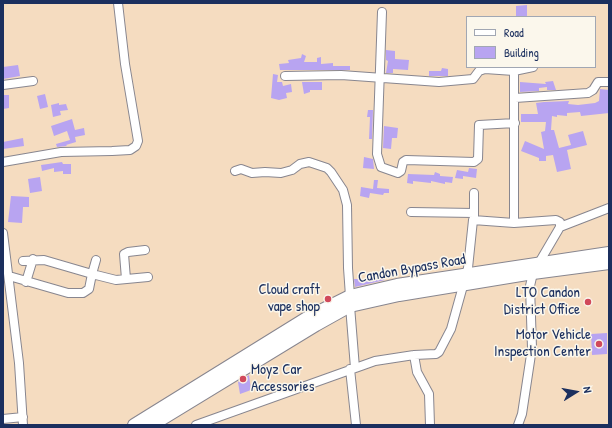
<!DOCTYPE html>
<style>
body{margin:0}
#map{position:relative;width:612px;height:428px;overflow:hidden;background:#f5dcc0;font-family:"Patrick Hand",sans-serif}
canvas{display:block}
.frame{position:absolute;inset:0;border:4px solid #1b2f5e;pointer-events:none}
.legend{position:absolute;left:466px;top:16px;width:130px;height:52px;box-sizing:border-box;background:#fbf7ec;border:1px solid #a1a7b3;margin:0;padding:5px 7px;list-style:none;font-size:12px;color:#1b2f5e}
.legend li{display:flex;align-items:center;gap:8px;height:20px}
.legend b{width:20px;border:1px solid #a1a7b3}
.north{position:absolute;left:556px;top:372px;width:40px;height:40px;-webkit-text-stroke:3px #fbf7ec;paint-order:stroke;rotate:79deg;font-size:11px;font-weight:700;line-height:16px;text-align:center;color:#1b2f5e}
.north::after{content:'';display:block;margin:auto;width:14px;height:18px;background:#1b2f5e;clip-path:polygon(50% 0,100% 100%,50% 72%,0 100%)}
</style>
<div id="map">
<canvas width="612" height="428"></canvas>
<div class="frame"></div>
<ul class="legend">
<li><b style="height:5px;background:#fff"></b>Road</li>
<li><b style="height:11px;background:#b8a4f1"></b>Building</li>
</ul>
<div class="north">N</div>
</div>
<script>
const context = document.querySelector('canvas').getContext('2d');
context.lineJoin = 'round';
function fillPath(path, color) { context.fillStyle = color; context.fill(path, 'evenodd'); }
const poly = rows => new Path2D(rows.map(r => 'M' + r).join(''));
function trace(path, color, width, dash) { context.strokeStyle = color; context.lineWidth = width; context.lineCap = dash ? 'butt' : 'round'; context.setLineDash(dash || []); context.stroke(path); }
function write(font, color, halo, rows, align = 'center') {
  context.font = font + ' "Patrick Hand",sans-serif'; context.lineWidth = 3; context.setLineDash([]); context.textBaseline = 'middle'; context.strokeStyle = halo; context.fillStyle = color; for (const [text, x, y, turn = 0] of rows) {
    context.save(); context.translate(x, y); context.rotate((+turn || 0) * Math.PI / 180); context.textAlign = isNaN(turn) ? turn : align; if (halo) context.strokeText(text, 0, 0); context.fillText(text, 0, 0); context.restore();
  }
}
const building = poly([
 [527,5,527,17,516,17,516,6],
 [386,50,395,51,395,59,409,60,408,70,393,69,393,73,386,73,388,61,386,60],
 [302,54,306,56,304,62,317,62,317,58,321,57,321,64,333,63,333,66,350,66,350,70,280,70,279,64,289,63,288,60,301,58],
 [18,65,20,76,3,79,3,67],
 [442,68,448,69,448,76,429,76,429,71,441,71],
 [273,74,278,75,277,82,282,82,283,86,291,84,292,92,286,93,287,98,279,100,271,98],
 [553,81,556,90,547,90,547,87,539,88,539,91,520,92,520,82,546,84,545,82],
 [302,82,322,82,322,90,310,90,310,92,304,94],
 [600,89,609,90,609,113,581,116,580,112,567,113,567,116,557,115,557,117,552,116,551,130,554,130,559,148,571,145,568,135,583,131,587,145,567,150,571,169,557,172,553,155,546,156,546,161,539,161,539,158,521,151,525,141,544,149,541,132,545,131,546,122,521,122,521,114,538,114,536,103,544,102,569,101,568,104,578,105,595,103,599,101],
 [45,94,48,107,40,109,37,96],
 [3,95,9,95,9,108,3,109],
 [59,103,59,105,66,104,68,110,60,111,61,115,53,117,51,105],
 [368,110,373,110,372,139,369,139,370,117,367,117],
 [72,119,75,130,84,128,85,135,75,137,76,142,66,145,67,146,57,147,56,144,70,140,67,131,54,136,51,126],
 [384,126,398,128,397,138,392,138,391,149,383,148],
 [23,138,24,146,3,149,3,142],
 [364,157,373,159,374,169,363,168],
 [62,162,63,164,71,164,71,174,63,174,63,171,54,172,54,168,42,171,41,165],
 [469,168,477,169,476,178,463,176,463,179,455,178,457,170,468,172],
 [435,172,440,174,440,176,453,177,452,183,445,182,445,184,431,181,431,183,413,181,413,184,407,183,408,174,434,175],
 [40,177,42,191,30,193,28,179],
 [374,180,378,180,377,188,389,189,389,193,384,193,383,195,370,193,369,198,360,196,361,187,373,189],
 [11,196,29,197,29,207,23,207,22,223,8,222],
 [354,279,384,279,385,280,355,287],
 [607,333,607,354,592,355,591,334],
 [249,375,251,390,240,394,238,382]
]);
const minor = poly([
 [382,12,377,154,381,167,398,173,401,171,403,162,406,160,474,162,478,159,479,125,515,123],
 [514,71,533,67],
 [285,76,341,75,439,82,473,79,479,71,485,69,514,71,514,223],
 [3,85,33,81],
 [515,98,588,93,593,90,598,82,609,82],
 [3,162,61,152,112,151,130,150,136,146,138,141,125,64,118,3],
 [235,171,241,169,252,173,265,172,281,173,292,170,300,164,309,162,327,168,331,172,343,190,347,205,348,268,350,296],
 [411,212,474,213],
 [474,217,474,193],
 [560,227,609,208],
 [3,233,19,363,23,425],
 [96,260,92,274,116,280,148,277],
 [9,276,68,293,83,293,89,289,92,274,44,260,23,261],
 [126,279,124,254,128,252,145,250],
 [26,282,33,259],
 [350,306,355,368],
 [414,355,417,372,429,394,430,425],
 [350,369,356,425],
 [3,419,23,417],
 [196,425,375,361,414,355,436,354,439,352,451,329,468,268,473,220,514,223,556,220,560,222,560,227,533,273,530,286,532,348,522,414,518,425]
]);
const highway = poly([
 [134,425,310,316,350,296,397,285,609,253],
 [152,425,316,325,350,306,399,295,533,273,609,263]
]);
const markers = [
 [328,299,4,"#d1495b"],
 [588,302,4,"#d1495b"],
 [599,344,4,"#d1495b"],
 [243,379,4,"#d1495b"]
];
const streetNames = [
 ["Candon Bypass Road",412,269,-10]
];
const poiNames = [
 ["Cloud craft",320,290],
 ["vape shop",320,307],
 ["LTO Candon",580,293],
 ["District Office",580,310],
 ["Motor Vehicle",591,335],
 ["Inspection Center",591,352],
 ["Moyz Car",251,370,"left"],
 ["Accessories",251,387,"left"]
];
fillPath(building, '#b8a4f1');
trace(minor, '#88868f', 10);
trace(highway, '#88868f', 14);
trace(minor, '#fff', 8);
trace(highway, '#fff', 12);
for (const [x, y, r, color] of markers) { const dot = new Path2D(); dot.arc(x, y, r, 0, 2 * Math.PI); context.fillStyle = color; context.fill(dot); trace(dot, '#fbf7ec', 1.5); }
write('15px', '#1b2f5e', '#fbf7ec', streetNames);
write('15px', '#1b2f5e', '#fbf7ec', poiNames, 'right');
</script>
